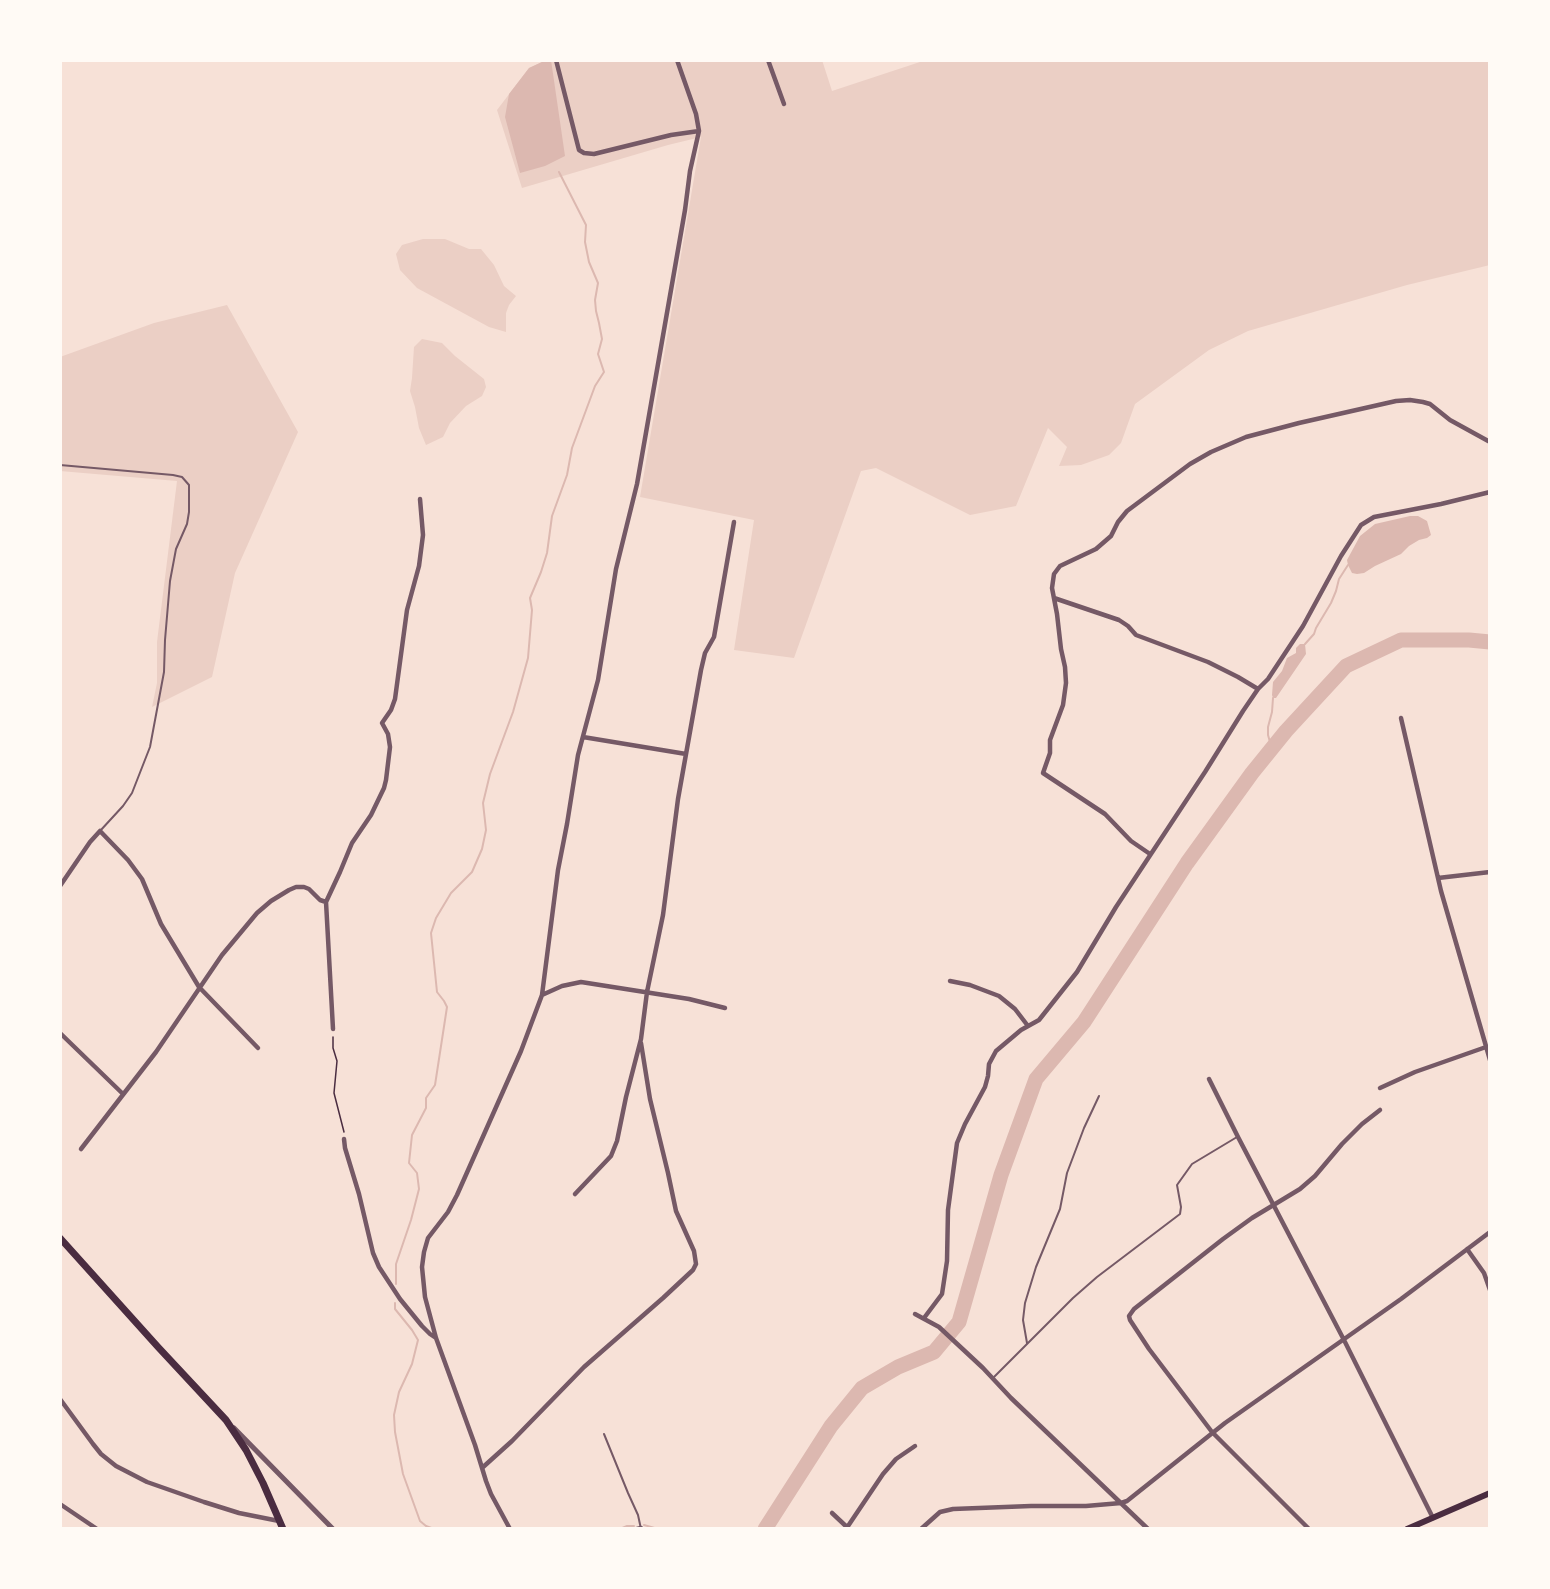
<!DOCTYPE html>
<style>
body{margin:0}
#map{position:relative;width:1550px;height:1589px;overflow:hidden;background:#f7e1d7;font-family:"Public Sans",sans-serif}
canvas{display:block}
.frame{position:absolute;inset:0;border:62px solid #fffaf5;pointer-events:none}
</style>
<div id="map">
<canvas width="1550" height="1589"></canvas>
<div class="frame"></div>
</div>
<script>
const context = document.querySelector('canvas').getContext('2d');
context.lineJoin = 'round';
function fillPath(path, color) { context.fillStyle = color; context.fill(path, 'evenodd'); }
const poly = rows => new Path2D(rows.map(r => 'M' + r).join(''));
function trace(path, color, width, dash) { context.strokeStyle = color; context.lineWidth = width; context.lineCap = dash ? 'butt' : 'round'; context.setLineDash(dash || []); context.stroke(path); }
const green = poly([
 [547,60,822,60,832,91,926,60,1490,60,1490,265,1407,285,1248,331,1209,350,1135,404,1121,443,1109,455,1081,465,1059,466,1067,447,1048,428,1016,506,970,515,876,468,861,471,794,658,734,650,754,520,640,497,701,137,668,145,522,188,497,110,529,68],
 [423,239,445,239,469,249,481,249,494,265,504,286,516,296,509,305,506,313,506,332,489,327,417,288,400,270,396,254,402,245],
 [227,305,298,432,235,573,212,677,152,707,157,683,157,642,177,481,60,471,60,357,154,323],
 [422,339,442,343,455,356,484,379,486,387,482,396,466,406,450,423,443,437,426,445,419,428,415,407,410,391,412,378,414,347]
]);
const water = poly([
 [546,60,551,60,565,156,545,166,520,173,505,117,509,94,529,68],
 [1410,516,1418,516,1427,521,1431,535,1427,538,1419,540,1409,546,1401,554,1375,566,1364,573,1357,574,1352,573,1348,565,1347,560,1360,536,1375,524],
 [1300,644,1305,644,1306,654,1276,698,1273,698,1272,695,1273,682,1282,671,1287,658,1296,653,1296,648]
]);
const stream = poly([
 [1305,644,1314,634,1316,628,1331,603,1336,591,1339,579,1348,565],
 [1272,749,1268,735,1268,727,1272,712,1273,698],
 [396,1284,396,1264,411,1220,419,1189,417,1173,409,1163,412,1135,426,1108,426,1098,435,1085,447,1007,444,1001,437,992,431,933,436,918,451,893,472,872,482,849,486,830,483,803,490,774,513,712,528,658,532,610,530,598,541,572,547,553,552,516,567,475,572,448,595,386,604,372,598,354,602,339,599,323,596,311,595,300,598,283,589,262,585,242,586,225,559,172],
 [395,1303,395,1309,412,1330,418,1340,412,1364,399,1392,394,1415,395,1432,403,1474,420,1521,426,1526,434,1529],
 [644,1525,658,1529],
 [620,1529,627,1526,634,1526]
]);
const river = poly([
 [765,1529,831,1426,862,1388,898,1367,934,1352,959,1322,1001,1175,1036,1079,1084,1022,1187,863,1252,773,1286,731,1346,666,1401,640,1469,640,1490,642]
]);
const path = poly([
 [333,1037,333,1048,337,1061,334,1093,344,1132]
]);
const service = poly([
 [60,465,173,475,182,477,189,485,189,512,187,524,176,549,170,581,165,640,164,672,150,747,132,793,123,806,100,831],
 [1027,1343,1023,1320,1025,1303,1036,1267,1060,1209,1067,1173,1084,1128,1099,1096],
 [993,1378,1073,1298,1097,1277,1180,1214,1181,1207,1177,1185,1192,1164,1237,1137],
 [604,1434,628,1493,638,1515,641,1529]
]);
const minor = poly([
 [556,60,579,150,584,153,594,154,671,135,699,131],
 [768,60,784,104],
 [1054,598,1119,620,1128,626,1136,635,1208,662,1238,677,1258,689],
 [1401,718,1441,891,1490,1060],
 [583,737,686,754],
 [1150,854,1131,841,1105,814,1043,773,1050,753,1050,740,1063,705,1066,683,1065,667,1061,649,1057,614,1052,588,1054,574,1060,566,1096,549,1111,536,1118,522,1127,511,1190,464,1211,452,1246,437,1299,423,1396,401,1410,400,1423,402,1430,404,1450,420,1490,442],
 [1438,878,1490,872],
 [60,886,90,842,100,831,128,860,142,879,161,924,199,987,258,1048],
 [950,981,970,985,999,996,1015,1009,1028,1026],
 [542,995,562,986,581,982,689,999,725,1008],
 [333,1029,326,902,340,872,352,843,371,815,384,788,386,780,390,747,388,734,382,723,391,710,395,699,407,610,419,566,423,535,420,499],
 [60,1033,123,1094],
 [1209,1079,1238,1137,1344,1340,1433,1518],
 [1380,1088,1415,1072,1486,1047],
 [344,1139,345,1148,359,1194,373,1253,379,1267,400,1299,422,1326,430,1334,436,1338],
 [81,1149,156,1052,222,955,257,913,271,901,289,890,296,887,304,887,309,889,320,900,326,902],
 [575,1194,611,1156,617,1141,626,1097,641,1039,647,992,663,915,678,799,701,670,705,653,714,637,734,522],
 [1467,1249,1484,1273,1490,1290],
 [915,1314,939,1327,983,1368,1011,1398,1148,1529],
 [924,1318,942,1294,947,1261,948,1210,957,1143,965,1124,985,1087,988,1076,989,1064,996,1051,1021,1030,1039,1020,1077,972,1116,907,1205,772,1243,711,1258,689,1268,679,1303,626,1341,556,1361,525,1374,517,1441,504,1490,492],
 [60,1399,93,1444,101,1454,116,1466,147,1482,204,1502,239,1513,279,1521],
 [482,1468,512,1441,584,1367,663,1298,693,1270,696,1264,694,1251,676,1211,668,1173,650,1099,641,1043],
 [60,1504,97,1529],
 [832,1513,849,1529],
 [510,1529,491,1494,486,1481,475,1445,436,1338,425,1297,422,1267,424,1252,428,1238,448,1212,457,1195,521,1051,542,995,558,870,567,824,578,755,598,680,616,569,637,484,685,210,690,171,699,131,696,114,677,60],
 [637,1529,641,1528],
 [846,1529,883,1474,896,1459,915,1446],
 [921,1529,940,1512,953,1509,1031,1506,1086,1506,1121,1503,1127,1501,1225,1423,1401,1299,1490,1232],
 [1309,1529,1212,1432,1149,1349,1130,1320,1129,1316,1134,1309,1223,1239,1252,1218,1300,1189,1315,1176,1342,1144,1362,1124,1380,1110]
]);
const tertiary = poly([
 [234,1428,333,1529]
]);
const secondary = poly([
 [1407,1529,1490,1493]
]);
const primary = poly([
 [60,1238,158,1347,226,1420,246,1450,263,1483,283,1529]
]);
fillPath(green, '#ebcfc5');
fillPath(water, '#dcb8b0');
trace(stream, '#dcb8b0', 2);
trace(river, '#dcb8b0', 15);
trace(path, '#4a2c40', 1.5);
trace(service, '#755966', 2);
trace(minor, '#755966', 4.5);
trace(tertiary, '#755966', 5);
trace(secondary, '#4a2c40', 6);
trace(primary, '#4a2c40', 7);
</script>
